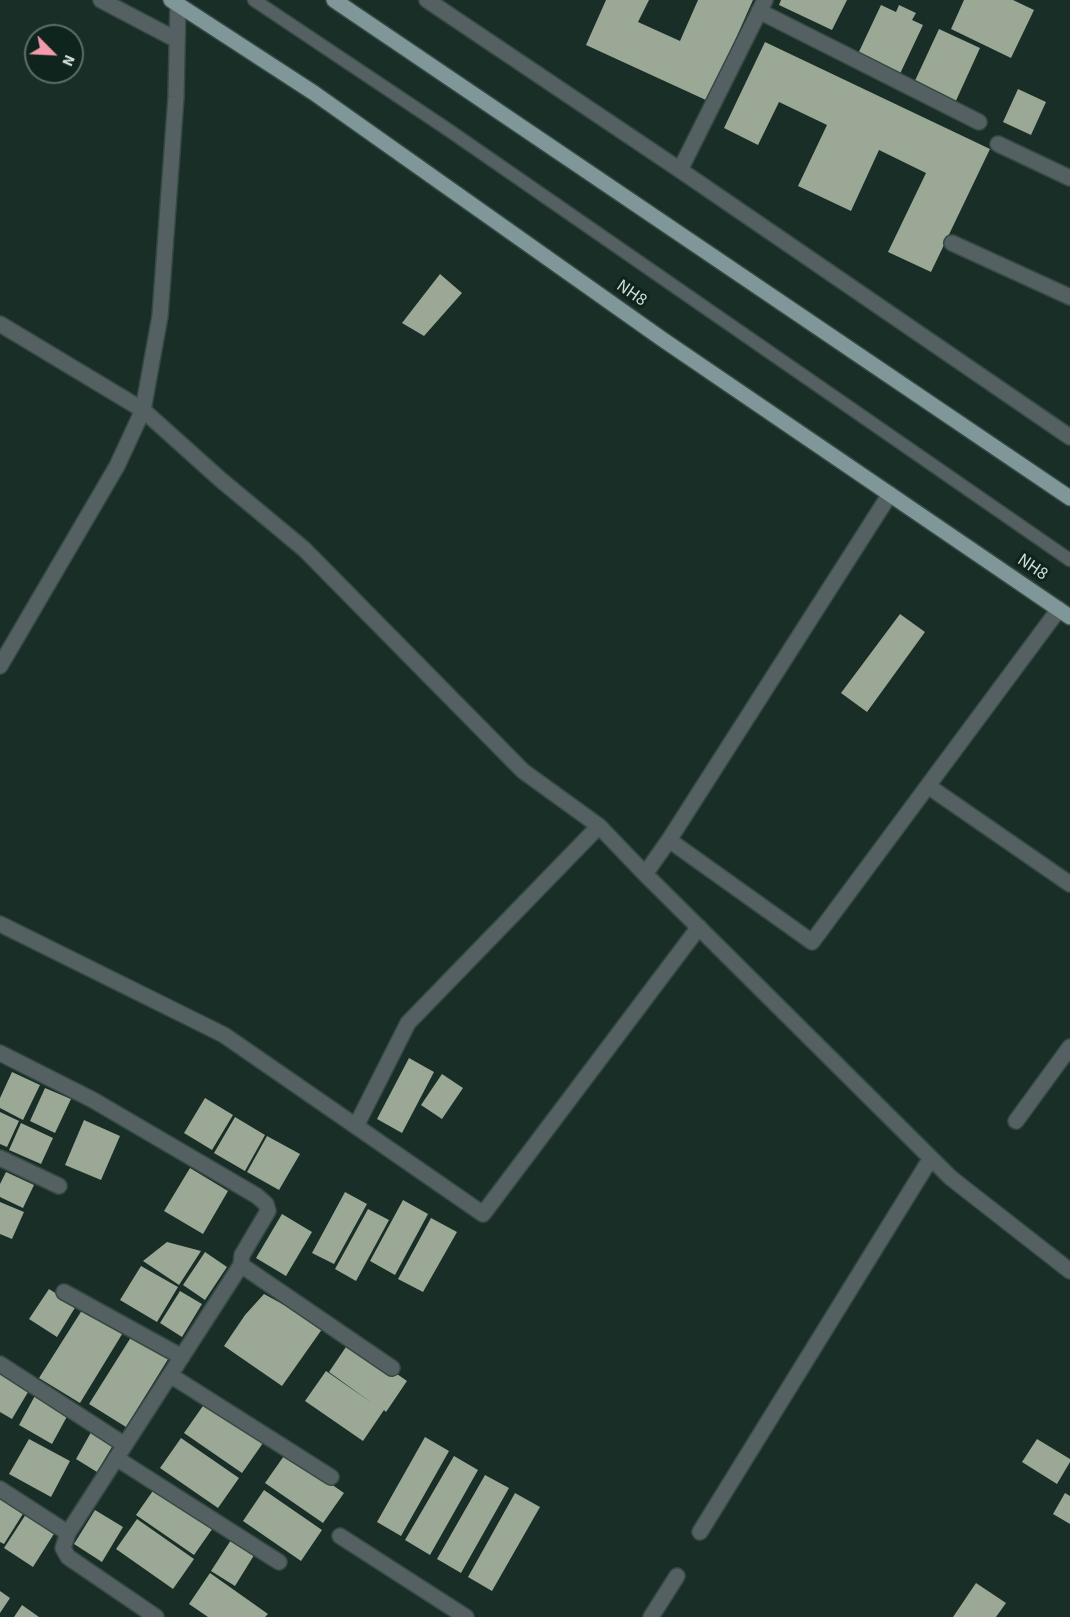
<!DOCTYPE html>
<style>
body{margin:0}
#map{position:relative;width:1070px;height:1617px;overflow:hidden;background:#182e27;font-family:"Source Sans 3",sans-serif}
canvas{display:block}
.north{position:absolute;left:24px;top:24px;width:60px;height:60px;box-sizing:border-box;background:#0f241d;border:2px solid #5c6e68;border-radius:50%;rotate:114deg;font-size:16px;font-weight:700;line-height:24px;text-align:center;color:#d0ddd8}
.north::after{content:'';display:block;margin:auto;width:21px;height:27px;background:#f29aae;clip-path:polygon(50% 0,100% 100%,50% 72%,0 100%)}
</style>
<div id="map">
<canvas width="1070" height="1617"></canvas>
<div class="north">N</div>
</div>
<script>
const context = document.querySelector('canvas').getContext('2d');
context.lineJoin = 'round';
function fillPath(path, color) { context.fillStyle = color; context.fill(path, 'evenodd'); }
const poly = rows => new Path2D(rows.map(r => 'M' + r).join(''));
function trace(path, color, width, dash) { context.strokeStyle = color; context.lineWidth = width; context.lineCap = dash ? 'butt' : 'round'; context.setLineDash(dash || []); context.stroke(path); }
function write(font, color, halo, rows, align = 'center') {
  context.font = font + ' "Source Sans 3",sans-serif'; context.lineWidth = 6; context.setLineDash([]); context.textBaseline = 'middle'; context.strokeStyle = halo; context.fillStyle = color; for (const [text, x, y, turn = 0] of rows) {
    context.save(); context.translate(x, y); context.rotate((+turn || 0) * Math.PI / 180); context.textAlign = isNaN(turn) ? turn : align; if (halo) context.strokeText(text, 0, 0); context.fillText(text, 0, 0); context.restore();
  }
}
const building = poly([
 [606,0,649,0,638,22,680,41,698,0,753,0,708,101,586,45],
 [781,0,847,0,832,30,779,5],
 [964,0,1013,0,1034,10,1011,58,951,29],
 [881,5,896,12,899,5,916,13,912,20,923,25,898,78,856,58],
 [939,29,980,48,954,105,913,85],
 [765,42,990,149,931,272,888,252,926,173,879,150,851,211,798,186,827,125,779,102,758,145,724,128],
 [1018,89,1046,102,1031,135,1003,122],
 [440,274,462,293,424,336,402,323],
 [900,614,925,632,867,712,841,693],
 [409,1058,434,1072,402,1133,377,1119],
 [12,1072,40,1085,23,1120,0,1108,0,1098],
 [442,1074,463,1088,442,1119,421,1105],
 [45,1088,71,1099,55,1133,30,1121],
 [205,1098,233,1115,212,1150,184,1133],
 [0,1112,19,1121,7,1147,0,1144],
 [235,1117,265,1135,245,1171,214,1153],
 [84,1120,120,1136,101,1180,65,1165],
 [21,1123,53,1138,41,1164,9,1150],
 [267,1136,300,1154,279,1190,247,1172],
 [190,1168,228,1191,203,1234,164,1211],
 [6,1172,34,1185,23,1208,0,1197,0,1184],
 [345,1192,367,1204,334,1264,312,1253],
 [403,1200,428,1214,395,1275,370,1261],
 [0,1202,24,1212,12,1239,0,1234],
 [368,1209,389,1220,356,1281,335,1269],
 [282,1214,312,1232,286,1276,256,1258],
 [431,1218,457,1232,423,1292,398,1279],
 [167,1242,201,1251,179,1285,143,1261],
 [205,1252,227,1267,205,1300,183,1285],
 [141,1266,178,1287,157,1322,120,1300],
 [49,1289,76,1306,57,1337,29,1319],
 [180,1291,202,1304,182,1337,160,1323],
 [264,1294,286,1306,301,1309,325,1325,282,1386,224,1346,245,1315],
 [84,1307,124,1331,80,1403,39,1378],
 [133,1334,170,1356,126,1427,89,1404],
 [350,1341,407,1381,386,1412,384,1410,363,1441,305,1401,326,1371,372,1403,329,1372],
 [0,1370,31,1387,12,1419,0,1412],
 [37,1392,70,1411,52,1444,19,1425],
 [205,1403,263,1443,242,1473,184,1433],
 [94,1427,116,1440,97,1472,76,1459],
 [425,1437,449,1451,401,1536,377,1522],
 [181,1438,239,1478,218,1508,160,1468],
 [29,1439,70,1461,51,1497,9,1474],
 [1037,1439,1070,1459,1070,1462,1057,1484,1022,1462],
 [286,1453,344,1493,323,1523,265,1483],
 [454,1456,478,1470,430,1555,405,1540],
 [485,1475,509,1488,461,1573,437,1559],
 [157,1485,215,1525,194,1555,136,1515],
 [264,1490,322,1530,301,1561,243,1521],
 [0,1493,26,1509,4,1544,0,1542],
 [515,1493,540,1507,492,1591,468,1577],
 [1065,1493,1070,1496,1070,1524,1053,1514],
 [95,1510,123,1527,102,1562,74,1544],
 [28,1511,57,1529,33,1567,4,1548],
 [137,1519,194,1559,173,1589,116,1549],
 [233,1537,256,1552,235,1586,211,1571],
 [210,1573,268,1614,265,1617,208,1617,189,1604],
 [976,1583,1006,1603,996,1617,953,1617],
 [0,1591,10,1598,0,1613],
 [22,1605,39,1617,14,1617]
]);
const service = poly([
 [254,0,447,129,1070,560]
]);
const minor = poly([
 [759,11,979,122],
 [998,144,1070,178],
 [680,170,765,0],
 [952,243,1070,297],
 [0,324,143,410,221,480,304,549,523,771,599,826,645,874],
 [890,494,669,840,645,874,951,1178,1070,1271],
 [928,786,1070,884],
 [669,840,812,942,1059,609],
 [0,924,224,1035,483,1214,699,927],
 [0,1053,93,1100,257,1196,266,1204,268,1211,242,1255,241,1265,392,1368],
 [1016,1121,1070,1047],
 [356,1126,408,1023,599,826],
 [0,1158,59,1186],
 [64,1292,182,1357],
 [0,1364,125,1445],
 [170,1375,331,1477],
 [116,1458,279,1562],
 [0,1489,68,1533],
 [700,1532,931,1158],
 [340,1536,466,1617],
 [156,1617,68,1557,63,1548,68,1533,241,1265],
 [651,1617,677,1576]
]);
const tertiary = poly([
 [101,0,177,40],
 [427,0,680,170,1070,437],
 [0,666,117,466,143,410,160,316,176,97,178,4]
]);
const primary = poly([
 [171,0,314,93,662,339,1070,617],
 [334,0,1070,498]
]);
const streetNames = [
 ["NH8",631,294,35],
 ["NH8",1032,568,34]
];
fillPath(building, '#9aa895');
trace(service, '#354a43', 15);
trace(minor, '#354a43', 18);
trace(tertiary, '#354a43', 18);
trace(primary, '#354a43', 18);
trace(service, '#556062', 12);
trace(minor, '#556062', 15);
trace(tertiary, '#556062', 15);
trace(primary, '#80979a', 15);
write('18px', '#d0ddd8', '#0f241d', streetNames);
</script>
